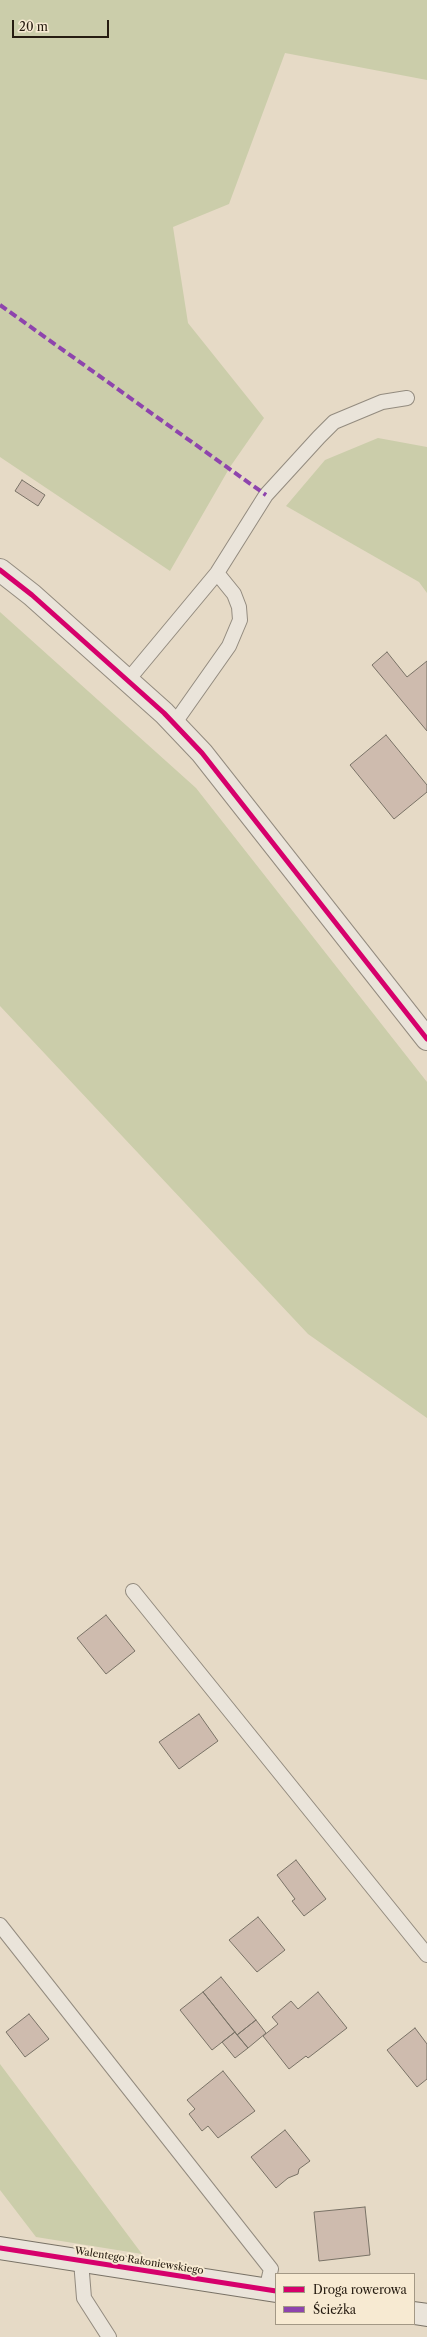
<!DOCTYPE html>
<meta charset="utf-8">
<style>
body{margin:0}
#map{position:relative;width:427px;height:2337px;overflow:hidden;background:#e6dac6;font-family:"Libre Caslon Text",serif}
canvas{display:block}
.legend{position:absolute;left:275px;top:2273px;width:140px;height:52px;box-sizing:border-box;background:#f7ead2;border:1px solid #a39885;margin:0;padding:5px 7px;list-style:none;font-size:12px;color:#261c11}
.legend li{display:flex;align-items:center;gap:8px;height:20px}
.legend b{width:20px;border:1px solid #a39885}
.scale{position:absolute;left:12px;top:20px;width:97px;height:18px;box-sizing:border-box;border:2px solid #261c11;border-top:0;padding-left:5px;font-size:12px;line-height:14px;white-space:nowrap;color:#261c11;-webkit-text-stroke:3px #f7ead2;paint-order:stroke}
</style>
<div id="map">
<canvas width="427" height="2337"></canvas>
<ul class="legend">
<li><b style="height:5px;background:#d6006c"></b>Droga rowerowa</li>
<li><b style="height:5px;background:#8e44ad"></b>Ścieżka</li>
</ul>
<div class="scale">20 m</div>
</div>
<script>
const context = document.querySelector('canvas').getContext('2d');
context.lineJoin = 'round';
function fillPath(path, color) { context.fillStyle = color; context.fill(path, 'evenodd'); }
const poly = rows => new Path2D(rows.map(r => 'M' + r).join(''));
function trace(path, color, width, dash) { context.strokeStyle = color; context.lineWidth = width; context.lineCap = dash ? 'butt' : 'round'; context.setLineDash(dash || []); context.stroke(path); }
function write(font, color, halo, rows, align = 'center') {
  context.font = font + ' "Libre Caslon Text",serif'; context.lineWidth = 4; context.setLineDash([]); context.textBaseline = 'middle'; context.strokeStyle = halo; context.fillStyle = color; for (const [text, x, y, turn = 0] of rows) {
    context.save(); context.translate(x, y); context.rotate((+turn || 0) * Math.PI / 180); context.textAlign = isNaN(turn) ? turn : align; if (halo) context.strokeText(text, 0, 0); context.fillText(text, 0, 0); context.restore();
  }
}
const green = poly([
 [0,0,427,0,427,80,285,53,229,204,173,227,188,323,264,418,230,467,170,571,0,457],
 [378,438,427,447,427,593,419,582,286,506,325,460],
 [0,612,196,788,427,1082,427,1418,308,1334,0,1006],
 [0,2064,142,2254,36,2237,0,2190]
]);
const building = poly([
 [22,480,45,495,38,506,15,491,22,480],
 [387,652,407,677,427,661,427,731,372,665,387,652],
 [386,735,427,785,427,792,394,819,350,765,386,735],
 [106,1615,135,1651,106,1674,77,1638,106,1615],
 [199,1714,218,1741,179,1769,159,1742,199,1714],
 [296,1860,326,1899,304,1916,292,1901,295,1899,277,1875,296,1860],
 [258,1917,285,1950,257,1972,229,1940,258,1917],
 [221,1977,256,2020,237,2035,203,1992,221,1977],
 [203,1992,235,2032,212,2050,180,2010,203,1992],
 [318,1992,347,2028,308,2058,306,2056,289,2069,263,2036,278,2024,272,2017,291,2001,298,2009,318,1992],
 [29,2014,49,2039,25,2057,6,2032,29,2014],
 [256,2020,266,2033,248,2048,237,2035,256,2020],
 [415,2028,427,2044,427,2079,417,2087,387,2050,415,2028],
 [235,2032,248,2048,235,2058,222,2042,235,2032],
 [223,2071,255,2111,218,2138,208,2126,202,2131,189,2114,195,2109,187,2100,223,2071],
 [285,2130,310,2161,299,2169,298,2174,288,2178,276,2188,251,2157,285,2130],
 [365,2207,370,2255,319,2261,314,2212,365,2207]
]);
const lane = poly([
 [128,680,217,573,266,495,319,437,334,422,382,402,407,398],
 [174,724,229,646,240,620,239,607,234,594,217,573],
 [133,1591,427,1955],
 [0,1925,271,2269,266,2290],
 [81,2261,84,2298,109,2337]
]);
const street = poly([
 [0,570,32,595,164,713,202,753,427,1039]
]);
const secondary = poly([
 [0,2248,276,2291],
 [414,2313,427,2315]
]);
const quiet = poly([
 [0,305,266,495]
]);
const cycleway = poly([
 [0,570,32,595,164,713,202,753,427,1039],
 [0,2248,276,2291]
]);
const streetNames = [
 ["Walentego Rakoniewskiego",139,2261,9]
];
fillPath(green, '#cbcdaa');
fillPath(building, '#cebbae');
trace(building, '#797266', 1);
trace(lane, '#938b7f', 16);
trace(street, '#938b7f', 24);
trace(secondary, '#797266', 24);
trace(lane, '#eae4da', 14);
trace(street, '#eae4da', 22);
trace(secondary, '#eae4da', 22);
trace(quiet, '#8e44ad', 4, [8, 4]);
trace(cycleway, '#d6006c', 5);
write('10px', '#261c11', '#f7ead2', streetNames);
</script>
